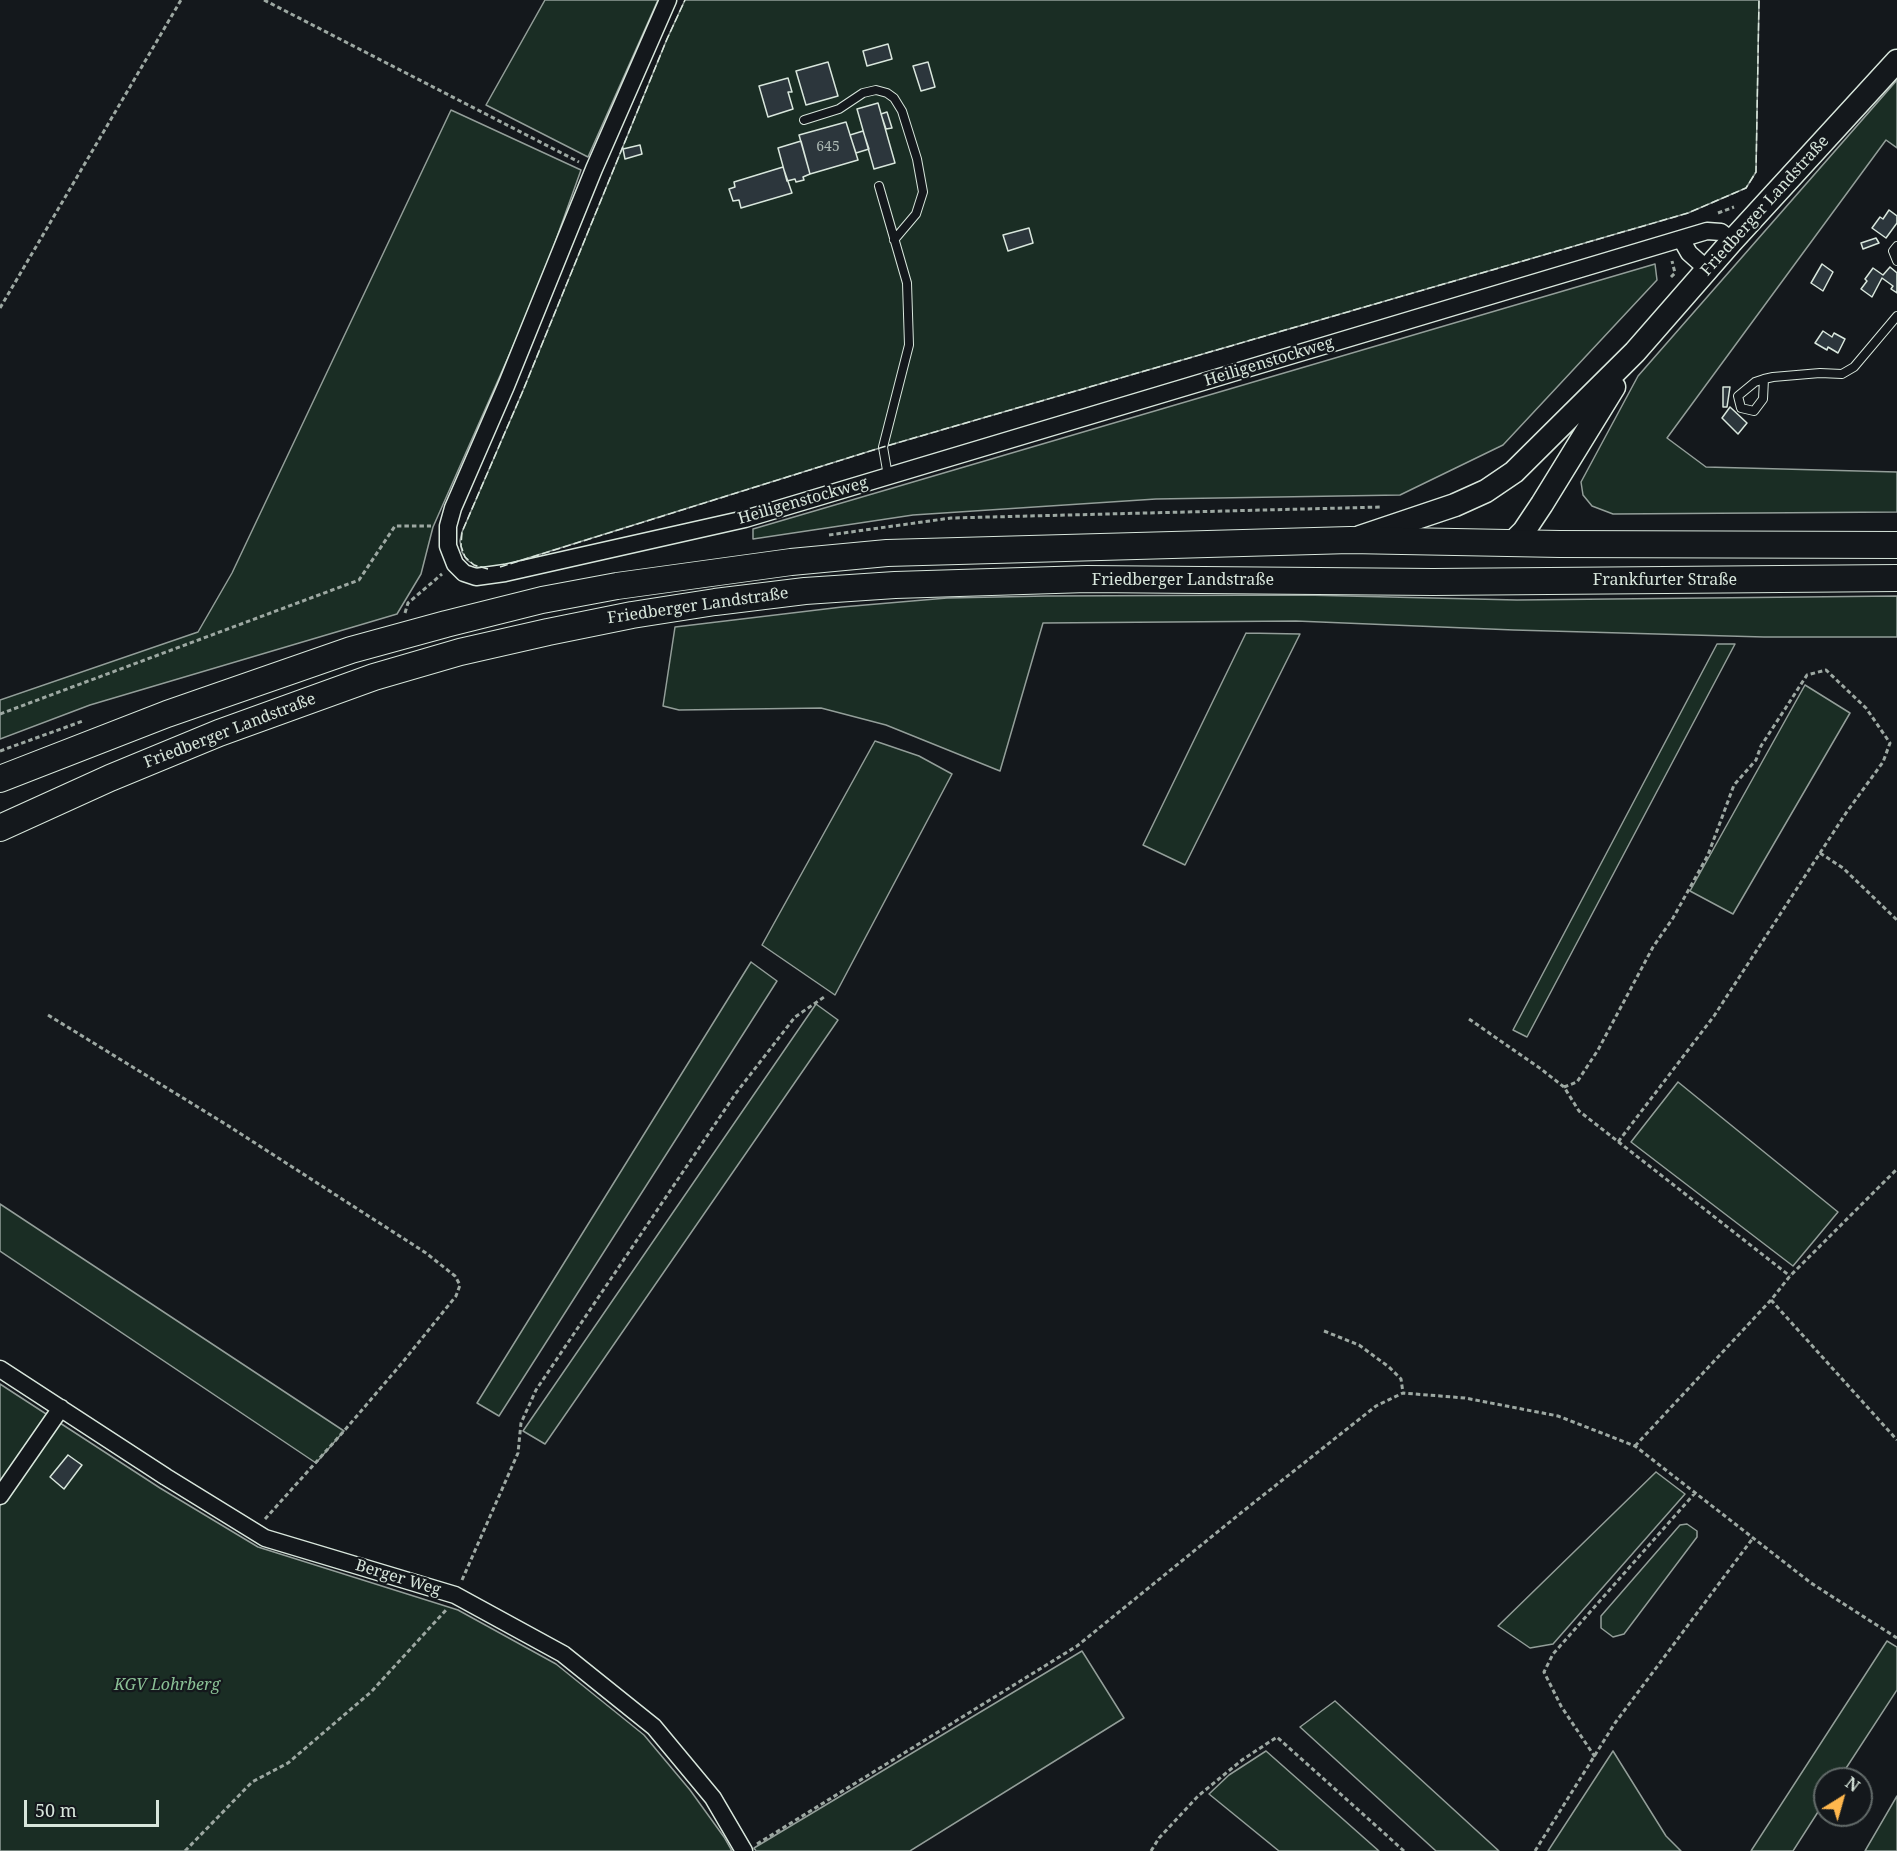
<!DOCTYPE html>
<meta charset="utf-8">
<style>
body{margin:0}
#map{position:relative;width:1897px;height:1851px;overflow:hidden;background:#14181c;font-family:"Noto Serif",serif}
canvas{display:block}
.north{position:absolute;left:1813px;top:1767px;width:60px;height:60px;box-sizing:border-box;background:#14181c;border:2px solid #626a69;border-radius:50%;rotate:37deg;font-size:16px;font-weight:700;line-height:24px;text-align:center;color:#d8e6dc}
.north::after{content:'';display:block;margin:auto;width:21px;height:27px;background:#ffb74d;clip-path:polygon(50% 0,100% 100%,50% 72%,0 100%)}
.scale{position:absolute;left:24px;top:1800px;width:135px;height:27px;box-sizing:border-box;border:3px solid #d8e6dc;border-top:0;padding-left:8px;font-size:18px;line-height:21px;white-space:nowrap;color:#d8e6dc;-webkit-text-stroke:4px #14181c;paint-order:stroke}
</style>
<div id="map">
<canvas width="1897" height="1851"></canvas>
<div class="north">N</div>
<div class="scale">50 m</div>
</div>
<script>
const context = document.querySelector('canvas').getContext('2d');
context.lineJoin = 'round';
function fillPath(path, color) { context.fillStyle = color; context.fill(path, 'evenodd'); }
const poly = rows => new Path2D(rows.map(r => 'M' + r).join(''));
function trace(path, color, width, dash) { context.strokeStyle = color; context.lineWidth = width; context.lineCap = dash ? 'butt' : 'round'; context.setLineDash(dash || []); context.stroke(path); }
function write(font, color, halo, rows, align = 'center') {
  context.font = font + ' "Noto Serif",serif'; context.lineWidth = 4.5; context.setLineDash([]); context.textBaseline = 'middle'; context.strokeStyle = halo; context.fillStyle = color; for (const [text, x, y, turn = 0] of rows) {
    context.save(); context.translate(x, y); context.rotate((+turn || 0) * Math.PI / 180); context.textAlign = isNaN(turn) ? turn : align; if (halo) context.strokeText(text, 0, 0); context.fillText(text, 0, 0); context.restore();
  }
}
const green = poly([
 [545,0,658,0,588,157,486,105,545,0],
 [685,0,1759,0,1756,172,1746,188,1688,213,883,447,496,568,477,567,467,560,462,552,460,541,462,532,522,393,667,39,685,0],
 [1897,80,1897,148,1886,140,1667,438,1706,467,1897,472,1897,512,1613,514,1592,506,1583,495,1581,482,1638,376,1897,80],
 [451,110,581,170,538,290,433,527,421,574,397,614,90,705,0,739,0,700,198,632,232,573,451,110],
 [1655,264,1657,280,1503,445,1400,495,1156,499,913,515,753,539,753,529,1655,264],
 [1304,595,1517,600,1897,596,1897,637,1764,637,1514,630,1296,621,1043,623,1000,771,886,725,821,708,679,710,663,706,675,627,842,607,947,598,1047,596,1304,595],
 [1246,633,1300,634,1185,865,1143,845,1246,633],
 [1717,644,1735,644,1527,1037,1513,1030,1717,644],
 [1805,685,1850,713,1733,914,1690,891,1805,685],
 [875,741,919,756,952,774,835,995,762,945,875,741],
 [751,962,777,981,499,1416,477,1403,751,962],
 [816,1004,838,1020,545,1444,523,1431,816,1004],
 [1678,1082,1838,1212,1793,1266,1631,1142,1678,1082],
 [0,1204,344,1431,316,1463,0,1251,0,1204],
 [0,1384,160,1488,258,1547,458,1610,556,1664,644,1735,690,1790,724,1837,732,1851,0,1851,0,1384],
 [1656,1472,1685,1494,1553,1644,1530,1648,1498,1626,1656,1472],
 [1687,1524,1697,1531,1697,1537,1624,1634,1613,1637,1601,1628,1601,1616,1680,1525,1687,1524],
 [1887,1641,1897,1647,1897,1690,1839,1779,1825,1779,1825,1801,1793,1851,1751,1851,1887,1641],
 [1082,1651,1124,1718,910,1851,756,1851,754,1848,1082,1651],
 [1335,1701,1499,1851,1436,1851,1300,1727,1335,1701],
 [1266,1751,1379,1851,1279,1851,1209,1794,1229,1775,1266,1751],
 [1613,1751,1666,1836,1681,1851,1548,1851,1613,1751],
 [1897,1796,1897,1851,1865,1851,1897,1796]
]);
const building = poly([
 [888,44,892,59,867,66,863,51,888,44],
 [828,62,838,96,806,105,796,71,828,62],
 [928,62,935,87,921,91,913,66,928,62],
 [788,78,792,92,788,92,793,109,768,117,759,86,788,78],
 [878,103,895,163,874,169,857,109,878,103],
 [887,112,892,128,886,129,881,114,887,112],
 [846,122,858,160,810,174,799,135,846,122],
 [863,131,869,149,856,153,850,135,863,131],
 [801,141,810,174,803,177,804,180,796,182,795,179,787,181,778,148,801,141],
 [640,145,642,154,625,159,623,149,640,145],
 [783,167,792,193,741,208,739,200,733,201,729,189,735,187,734,182,783,167],
 [1889,210,1897,216,1897,223,1886,238,1872,228,1880,217,1883,219,1889,210],
 [1029,228,1033,243,1008,251,1003,235,1029,228],
 [1876,238,1879,243,1863,249,1861,243,1876,238],
 [1822,264,1833,272,1823,291,1811,283,1822,264],
 [1890,267,1897,273,1897,293,1891,289,1893,286,1882,278,1872,297,1861,289,1867,281,1865,279,1873,268,1883,275,1890,267],
 [1823,331,1832,337,1834,333,1845,339,1838,353,1828,347,1827,350,1815,343,1823,331],
 [1723,387,1730,387,1727,407,1723,407,1723,387],
 [1730,407,1747,423,1738,434,1722,418,1730,407],
 [68,1455,82,1465,64,1489,50,1477,68,1455]
]);
const path = poly([
 [264,0,579,162],
 [1718,213,1734,207],
 [1671,277,1675,273,1672,261],
 [0,308,181,0],
 [829,535,951,518,1382,507],
 [405,613,408,603,442,574],
 [0,714,359,580,395,526,431,526],
 [0,751,83,721],
 [1820,853,1843,868,1897,920],
 [48,1015,227,1125,426,1253,455,1276,460,1285,456,1296,402,1363,344,1431,265,1519],
 [1469,1019,1541,1069,1564,1087,1579,1111,1790,1276],
 [1564,1087,1577,1082,1598,1050,1653,947,1673,918,1708,855,1734,785,1756,760,1761,746,1807,675,1826,670,1866,708,1890,743,1883,762,1846,813,1714,1016,1618,1142],
 [1771,1300,1897,1440],
 [1324,1331,1359,1345,1389,1367,1401,1379,1403,1393],
 [1635,1446,1771,1300,1790,1276,1897,1169],
 [462,1580,518,1453,521,1423,536,1390,736,1093,795,1017,824,997],
 [1595,1757,1561,1706,1544,1672,1553,1654,1695,1493],
 [757,1844,1077,1646,1242,1512,1376,1406,1403,1393,1465,1398,1558,1416,1635,1446,1811,1583,1897,1638],
 [185,1851,252,1782,288,1763,371,1692,446,1610],
 [1151,1851,1159,1838,1198,1796,1242,1760,1277,1737,1404,1851],
 [1535,1851,1615,1723,1753,1538]
]);
const lane = poly([
 [804,120,839,109,863,93,876,90,887,93,894,98,902,111,917,159,923,192,916,214,894,240],
 [879,186,907,283,909,345,883,447,888,476],
 [1897,246,1893,251,1897,261],
 [1764,379,1763,399,1754,411,1741,408,1738,396,1755,382,1764,379,1773,377,1820,373,1842,374,1854,367,1897,316]
]);
const street = poly([
 [668,0,594,169,506,386,453,508,448,526,448,546,455,564,464,573,476,577,505,573,745,519,1707,231,1721,232,1732,241],
 [1681,239,1689,253,1707,269],
 [0,1369,166,1477,265,1538,455,1595,563,1654,654,1727,713,1798,744,1851],
 [0,1496,61,1408]
]);
const secondary = poly([
 [1360,537,1455,505,1486,491,1514,472,1635,352,1732,241,1897,61],
 [1512,543,1524,531,1542,504,1614,387]
]);
const primary = poly([
 [0,779,167,714,351,650,446,624,542,600,617,586,791,562,887,553,1350,540,1560,544,1897,545],
 [0,828,110,778,219,733,374,677,460,652,548,632,632,615,715,602,805,591,895,585,1087,579,1433,582,1897,578]
]);
const fence = poly([
 [500,567,883,447,1688,213,1746,188,1756,172,1759,0],
 [488,569,474,565,465,557,461,546,462,532,522,393,667,39,685,0]
]);
const numberNames = [
 ["645",828,147]
];
const streetNames = [
 ["Friedberger Landstraße",1765,206,-48],
 ["Heiligenstockweg",1269,362,-17],
 ["Heiligenstockweg",803,501,-16],
 ["Friedberger Landstraße",1183,580],
 ["Frankfurter Straße",1665,580],
 ["Friedberger Landstraße",698,606,-8],
 ["Friedberger Landstraße",230,731,-21],
 ["Berger Weg",398,1578,17]
];
const parkNames = [
 ["KGV Lohrberg",167,1685]
];
fillPath(green, '#1a2d24');
trace(green, '#939e99', 1.5);
fillPath(building, '#2c363c');
trace(building, '#d8e6dc', 1.5);
trace(lane, '#d8e6dc', 10);
trace(street, '#d8e6dc', 19);
trace(secondary, '#d8e6dc', 25);
trace(primary, '#d8e6dc', 28);
trace(path, '#9da8a2', 3, [4.5, 3]);
trace(lane, '#14181c', 8);
trace(street, '#14181c', 16);
trace(secondary, '#14181c', 22);
trace(primary, '#14181c', 26);
trace(fence, '#d8e6dc', 1.5, [8, 3]);
write('14px', '#adbab4', null, numberNames);
write('16px', '#d8e6dc', '#14181c', streetNames);
write('italic 16px', '#8ac095', '#14181c', parkNames);
</script>
